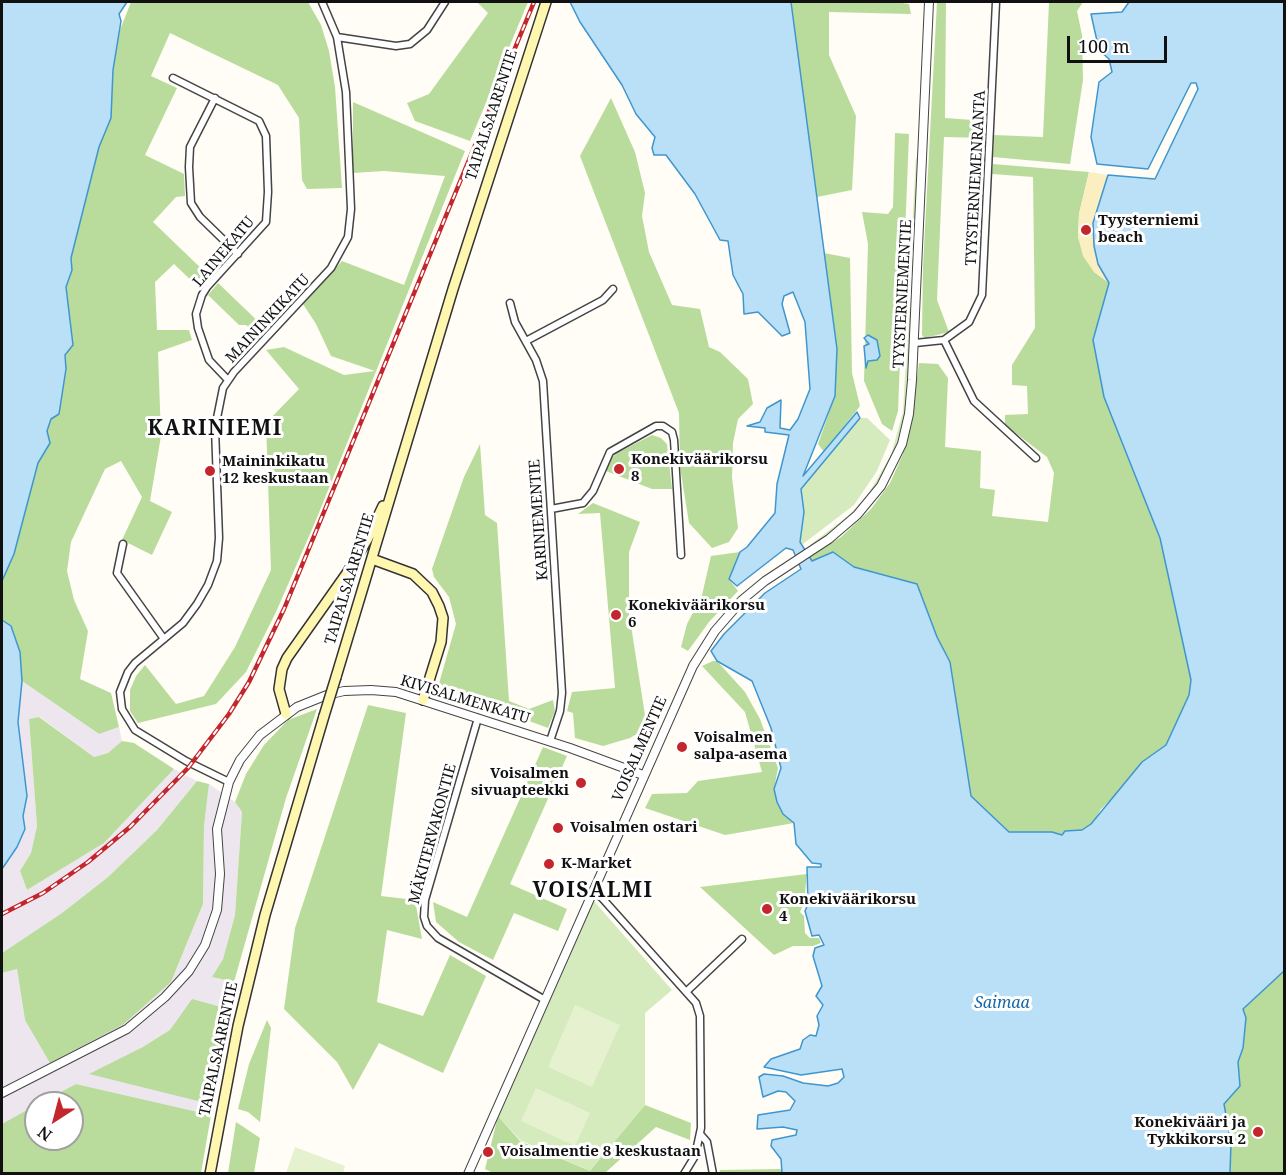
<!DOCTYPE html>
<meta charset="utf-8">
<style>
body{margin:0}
#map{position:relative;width:1286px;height:1175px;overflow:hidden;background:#fffdf5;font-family:"Noto Serif",serif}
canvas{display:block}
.frame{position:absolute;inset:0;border:3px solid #111;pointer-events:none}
.north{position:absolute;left:24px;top:1091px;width:60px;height:60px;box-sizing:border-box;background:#fff;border:2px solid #a0a0a0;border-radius:50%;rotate:216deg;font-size:16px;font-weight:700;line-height:24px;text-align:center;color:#111}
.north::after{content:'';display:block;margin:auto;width:21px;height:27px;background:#c4262e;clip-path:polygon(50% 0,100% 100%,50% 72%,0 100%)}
.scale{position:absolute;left:1067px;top:36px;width:100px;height:27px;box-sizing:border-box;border:3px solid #111;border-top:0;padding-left:8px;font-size:18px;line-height:21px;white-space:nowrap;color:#111;-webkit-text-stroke:4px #fff;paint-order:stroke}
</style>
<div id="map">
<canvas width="1286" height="1175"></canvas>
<div class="frame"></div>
<div class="north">N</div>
<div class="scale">100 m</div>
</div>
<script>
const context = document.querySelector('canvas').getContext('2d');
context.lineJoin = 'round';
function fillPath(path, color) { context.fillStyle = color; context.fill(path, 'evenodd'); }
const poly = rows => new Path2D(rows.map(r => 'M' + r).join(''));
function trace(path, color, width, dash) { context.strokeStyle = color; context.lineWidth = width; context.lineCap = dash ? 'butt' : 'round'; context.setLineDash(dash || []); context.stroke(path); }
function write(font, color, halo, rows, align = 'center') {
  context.font = font + ' "Noto Serif",serif'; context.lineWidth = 6; context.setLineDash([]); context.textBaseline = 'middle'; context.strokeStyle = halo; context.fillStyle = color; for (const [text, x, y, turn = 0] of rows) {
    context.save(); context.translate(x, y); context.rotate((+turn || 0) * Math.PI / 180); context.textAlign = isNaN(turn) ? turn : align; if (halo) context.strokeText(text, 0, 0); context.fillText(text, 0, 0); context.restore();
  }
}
const industrial = poly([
 [22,681,99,734,119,727,122,741,108,753,94,757,40,717,29,719,37,826,31,853,20,871,27,890,104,843,174,769,197,781,157,830,108,877,62,913,2,953,2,869,17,847,27,796,18,722],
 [209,784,235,802,242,812,235,915,223,959,212,977,234,982,232,1010,212,1097,211,1115,76,1084,41,1103,36,1103,36,1106,2,1125,2,973,17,969,25,1020,124,1024,171,982,203,904,204,825]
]);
const green = poly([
 [916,156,918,164,910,293,909,286],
 [909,303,911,320,906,409,894,456,867,499,849,518,812,547,810,545,848,516,866,498,891,455,903,412],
 [860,418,867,418,890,440,877,471,854,505,803,544,800,542,804,512,801,489],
 [592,899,672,990,645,1013,645,1105,590,1171,520,1140,498,1116]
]);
const forest = poly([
 [131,2,308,2,321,25,329,51,335,87,342,188,307,189,302,180,299,118,278,85,170,33,151,76,177,88,145,155,184,174,185,196,176,197,153,222,207,274,197,286,174,264,155,282,157,330,189,330,192,340,158,352,161,436,150,501,172,512,152,555,122,540,142,497,121,461,105,469,71,542,67,571,74,600,88,631,80,679,111,693,119,727,99,734,22,681,20,652,2,620,2,581,14,554,38,463,50,443,47,431,51,419,59,414,66,369,65,355,73,345,66,287,72,270,71,258,99,147,111,118,113,70,120,30],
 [477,2,528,2,470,141,415,121,407,103,429,94,488,13],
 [791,2,896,2,909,4,911,14,829,12,829,55,856,116,852,190,817,197],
 [937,2,946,2,945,118,987,121,985,138,944,137,937,300,949,332,925,338,922,335,923,266],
 [1049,2,1083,2,1077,11,1082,35,1083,80,1070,164,993,157,994,135,1043,137],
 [611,98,635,152,645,193,642,216,649,252,672,305,700,309,709,347,720,352,748,379,753,404,738,419,733,443,732,477,738,528,729,542,712,548,689,523,680,467,679,413,580,156],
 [353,102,465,151,316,520,276,612,246,672,216,704,138,723,130,711,130,690,136,676,145,665,176,704,204,696,235,647,271,570,266,423,299,389,266,350,284,347,344,375,375,371,331,356,316,324,303,304,342,261,404,285,445,176,384,171,353,173],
 [895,133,909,134,898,411,892,431,882,424,864,381,868,244,862,212,888,214,893,207],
 [993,164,1089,172,1079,214,1078,237,1094,272,1109,283,1093,340,1104,397,1160,538,1191,680,1189,695,1166,745,1101,809,1092,824,1082,830,1065,831,1062,835,1052,832,1009,832,971,796,950,662,937,637,917,584,854,567,833,552,812,561,809,557,841,537,871,509,890,483,903,454,911,421,919,363,938,364,948,378,945,447,981,451,980,488,995,490,992,516,1048,522,1054,473,1047,457,1005,425,1005,415,1028,414,1027,386,1012,385,1012,365,1035,328,1033,177,992,174],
 [824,253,850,258,852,373,860,406,824,452,818,444,835,396,837,349],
 [218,283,264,327,257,334,246,325,239,325,208,295],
 [652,435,661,438,667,444,672,489,652,489,606,471,609,460,617,453],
 [480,444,485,515,497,523,509,701,529,709,553,700,555,711,548,728,438,687,456,624,449,597,434,577,432,569,464,477],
 [593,503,640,522,629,552,629,613,647,728,630,738,603,746,575,738,573,713,567,711,572,692,615,688,600,513,578,514],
 [740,552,729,579,738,591,709,622,688,651,681,647,687,624,702,595,711,556],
 [713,661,717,661,745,692,760,719,778,768,774,789,783,814,794,823,725,835,645,808,652,794,687,793,698,781,762,772,745,712,702,666],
 [368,705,406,713,381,896,415,900,422,939,387,930,377,1002,423,1016,450,955,486,976,443,1073,379,1043,353,1090,337,1062,284,1009,295,928],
 [317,709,286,798,234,982,212,977,223,959,235,915,242,812,235,802,246,774,264,745,288,720],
 [39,717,94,757,108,753,122,741,134,743,174,769,104,843,27,890,20,871,31,853,37,826,29,719],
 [543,747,567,756,510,884,567,909,558,931,514,913,493,960,459,942,436,922,433,902,467,917],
 [197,781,209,784,204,826,203,904,171,982,124,1024,50,1063,25,1020,17,969,2,973,2,953,62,913,108,877,157,830],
 [807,874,804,903,800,912,804,916,805,933,810,938,819,938,821,943,813,946,793,946,774,955,700,887],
 [1284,971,1284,1173,1230,1173,1231,1143,1224,1104,1240,1086,1238,1061,1246,1018,1243,1009],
 [192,999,232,1010,212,1097,198,1101,89,1074,143,1047,170,1030],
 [267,1020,271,1028,260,1122,248,1112,238,1109,249,1064],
 [76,1084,211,1115,201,1173,2,1173,2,1124,36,1105,36,1139,72,1139,72,1103,40,1103],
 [645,1105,691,1123,690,1140,656,1127,605,1173,495,1174,485,1169,498,1116,520,1141,590,1171],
 [236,1122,260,1138,254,1173,228,1173],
 [782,1169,782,1173,719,1174,720,1170]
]);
const sand = poly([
 [1089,172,1108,175,1093,223,1094,246,1098,264,1109,283,1094,272,1083,256,1078,237,1079,214]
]);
const pitch = poly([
 [575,1005,620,1025,592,1087,548,1067],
 [536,1088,590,1113,575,1146,521,1121],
 [295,1147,345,1166,343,1173,286,1173]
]);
const water = poly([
 [2,2,127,2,119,14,121,21,113,70,111,118,99,147,71,258,72,270,66,287,73,345,65,355,66,369,59,414,51,419,47,431,50,443,38,463,14,554,2,581,2,2],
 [570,2,791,2,837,349,835,396,803,476,857,412,860,418,801,489,804,512,800,542,812,561,833,552,854,567,917,584,937,637,950,662,971,796,1009,832,1052,832,1062,835,1065,831,1082,830,1091,824,1142,762,1166,745,1189,695,1191,680,1160,538,1104,397,1093,340,1109,283,1098,264,1094,246,1093,223,1108,175,1155,179,1198,89,1196,83,1191,83,1148,169,1097,164,1091,137,1099,82,1112,72,1109,59,1099,50,1091,14,1122,12,1129,2,1284,2,1284,971,1243,1009,1246,1018,1243,1048,1238,1062,1240,1086,1224,1104,1231,1143,1230,1173,782,1173,781,1159,771,1146,772,1140,796,1135,797,1130,783,1127,757,1129,758,1115,790,1110,795,1101,786,1092,778,1091,763,1097,759,1077,764,1074,783,1076,803,1083,828,1086,838,1083,844,1077,842,1069,801,1075,764,1067,771,1059,800,1049,803,1040,810,1035,816,1036,819,1025,817,1016,823,1005,816,996,822,986,813,956,815,948,824,945,819,935,812,936,805,911,808,904,807,867,821,867,821,864,812,863,796,844,794,823,783,814,777,802,774,789,781,768,771,728,752,681,717,661,711,651,724,634,765,593,801,569,793,550,786,548,737,586,729,579,740,552,747,547,775,513,777,484,789,435,765,432,765,428,747,426,760,422,767,408,781,400,780,428,790,430,798,419,810,389,805,322,793,292,784,296,782,304,790,333,782,336,758,312,744,314,743,294,733,275,728,241,720,240,695,194,666,155,654,155,652,148,655,137,636,114,622,85,580,22,570,2],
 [868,335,877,340,880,356,877,360,868,361,866,368,864,346,869,344,864,338,868,335],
 [2,620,11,626,20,652,22,681,18,722,27,796,23,816,25,829,17,847,2,869,2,620]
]);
const minor = poly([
 [337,37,396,46,410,44,427,30,445,2],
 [173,78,259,121,266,136,268,192,266,222,207,287,202,295,196,314,198,328,209,360,228,380],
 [215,98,190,147,189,167,191,203,200,217,238,254],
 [510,303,515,322,536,360,543,381,562,693,560,711,550,741],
 [944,340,969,322,982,295,996,2],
 [526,341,603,300,613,289],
 [915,343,944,340,974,401,1036,458],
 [551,509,583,503,593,491,610,452,656,426,663,426,672,432,674,440,681,555],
 [123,544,117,573,164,639],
 [478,718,425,900,424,917,427,926,438,938,545,1000],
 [229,782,186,761,135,730,122,709,120,692,128,672,135,663,183,623,197,604,208,585,217,561,219,538,215,428,223,388,234,372,331,268,348,237,351,209,346,92,337,37,322,2],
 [593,891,602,898,696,1003,700,1016,701,1128,695,1156,684,1174],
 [686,992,742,939],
 [700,1134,707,1142,713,1174]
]);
const tertiary = poly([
 [2,1093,127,1029,165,997,189,971,205,945,217,910,220,874,217,829,229,782,240,760,260,735,297,707,327,695,344,691,371,690,396,692,570,748,643,775],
 [468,1174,693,666,715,631,742,600,765,581,829,539,857,515,881,486,902,444,909,414,912,380,929,2]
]);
const secondary = poly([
 [372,559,413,574,432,592,439,606,443,618,441,642,423,700],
 [336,677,453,289,546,2],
 [286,714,279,689,282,669,287,658,347,573,367,540,383,506],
 [210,1174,238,1026,265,915,324,716]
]);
const rail = poly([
 [2,914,43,893,88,862,130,827,188,768,229,714,249,682,284,609,534,2]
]);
const secondaryBridge = poly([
 [324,716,336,677]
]);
const markers = [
 [1086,230,6,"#c4262e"],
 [619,469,6,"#c4262e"],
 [210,471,6,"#c4262e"],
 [616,615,6,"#c4262e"],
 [682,747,6,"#c4262e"],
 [581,783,6,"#c4262e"],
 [558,828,6,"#c4262e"],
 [549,864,6,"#c4262e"],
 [767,909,6,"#c4262e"],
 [1258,1132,6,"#c4262e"],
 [488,1152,6,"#c4262e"]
];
const streetNames = [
 ["TAIPALSAARENTIE",492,115,-72],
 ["TYYSTERNIEMENRANTA",976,178,-87],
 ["LAINEKATU",224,252,-50],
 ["TYYSTERNIEMENTIE",903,294,-87],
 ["MAININKIKATU",268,319,-47],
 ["KARINIEMENTIE",539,520,-94],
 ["TAIPALSAARENTIE",350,579,-73],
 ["KIVISALMENKATU",465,700,17],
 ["VOISALMENTIE",640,749,-66],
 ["MÄKITERVAKONTIE",433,834,-75],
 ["TAIPALSAARENTIE",219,1049,-78]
];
const poiNames = [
 ["Tyysterniemi",1098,221],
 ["beach",1098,238],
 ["Konekiväärikorsu",631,460],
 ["8",631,477],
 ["Maininkikatu",222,462],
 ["12 keskustaan",222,479],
 ["Konekiväärikorsu",628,606],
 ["6",628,623],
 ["Voisalmen",694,738],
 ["salpa-asema",694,755],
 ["Voisalmen",569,774,"right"],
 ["sivuapteekki",569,791,"right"],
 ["Voisalmen ostari",570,828],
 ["K-Market",561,864],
 ["Konekiväärikorsu",779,900],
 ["4",779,917],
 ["Konekivääri ja",1246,1123,"right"],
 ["Tykkikorsu 2",1246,1140,"right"],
 ["Voisalmentie 8 keskustaan",500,1152]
];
const waterNames = [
 ["Saimaa",1002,1003]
];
const districtNames = [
 ["KARINIEMI",215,429],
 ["VOISALMI",593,891]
];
fillPath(industrial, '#eee6ef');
fillPath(green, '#d5ebbd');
fillPath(forest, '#b9dc9c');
fillPath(sand, '#fbeec1');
fillPath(pitch, '#e6f2cf');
fillPath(water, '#b9e0f7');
trace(water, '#3f96cf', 1.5);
trace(minor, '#444', 9);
trace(tertiary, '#444', 10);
trace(secondary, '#333', 12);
trace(minor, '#fff', 6);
trace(tertiary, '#fff', 8);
trace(secondary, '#fff6b0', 9);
trace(rail, '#c4262e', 4.5);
trace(rail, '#fff', 2, [7]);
trace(secondaryBridge, '#333', 12, []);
trace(secondaryBridge, '#fff6b0', 9);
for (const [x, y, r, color] of markers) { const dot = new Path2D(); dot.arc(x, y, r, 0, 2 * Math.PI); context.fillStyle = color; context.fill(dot); trace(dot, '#fff', 2); }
write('15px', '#111', '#fff', streetNames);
write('bold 15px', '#111', '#fff', poiNames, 'left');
write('italic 16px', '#1768a6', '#fff', waterNames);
context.letterSpacing = '1.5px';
write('bold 21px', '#111', '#fff', districtNames);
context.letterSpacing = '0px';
</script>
